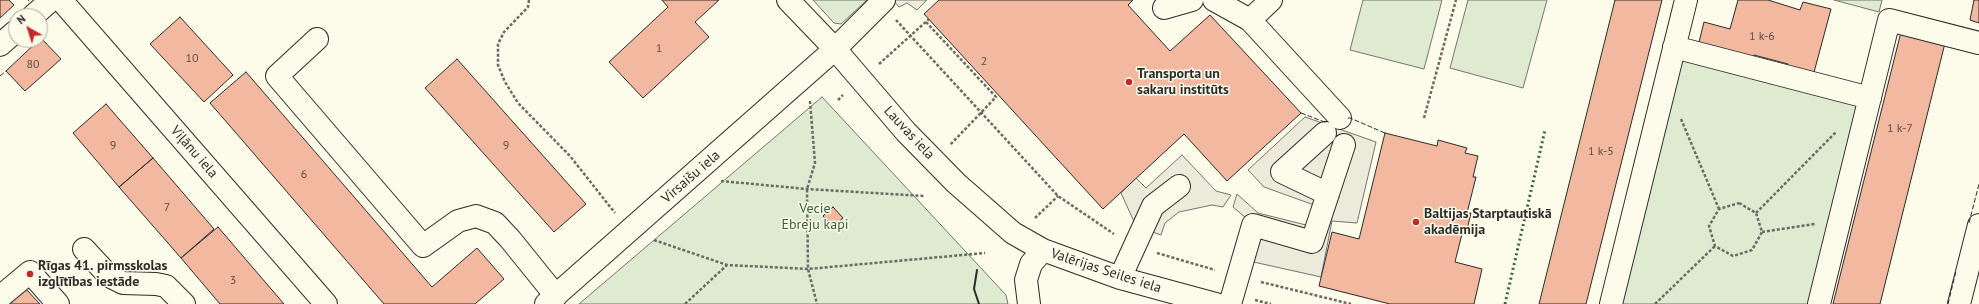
<!DOCTYPE html>
<meta charset="utf-8">
<style>
body{margin:0}
#map{position:relative;width:1979px;height:304px;overflow:hidden;background:#fdfbea;font-family:"PT Sans",sans-serif}
canvas{display:block}
.north{position:absolute;left:8px;top:8px;width:40px;height:40px;box-sizing:border-box;background:#fdfbea;border:1px solid #a9a89e;border-radius:50%;rotate:321deg;font-size:11px;font-weight:700;line-height:16px;text-align:center;color:#2b2b2b}
.north::after{content:'';display:block;margin:auto;width:14px;height:18px;background:#c62828;clip-path:polygon(50% 0,100% 100%,50% 72%,0 100%)}
</style>
<div id="map">
<canvas width="1979" height="304"></canvas>
<div class="north">N</div>
</div>
<script>
const context = document.querySelector('canvas').getContext('2d');
context.lineJoin = 'round';
function fillPath(path, color) { context.fillStyle = color; context.fill(path, 'evenodd'); }
const poly = rows => new Path2D(rows.map(r => 'M' + r).join(''));
function trace(path, color, width, dash) { context.strokeStyle = color; context.lineWidth = width; context.lineCap = dash ? 'butt' : 'round'; context.setLineDash(dash || []); context.stroke(path); }
function write(font, color, halo, rows, align = 'center') {
  context.font = font + ' "PT Sans",sans-serif'; context.lineWidth = 3; context.setLineDash([]); context.textBaseline = 'middle'; context.strokeStyle = halo; context.fillStyle = color; for (const [text, x, y, turn = 0] of rows) {
    context.save(); context.translate(x, y); context.rotate((+turn || 0) * Math.PI / 180); context.textAlign = isNaN(turn) ? turn : align; if (halo) context.strokeText(text, 0, 0); context.fillText(text, 0, 0); context.restore();
  }
}
const green = poly([
 [813,0,867,0,841,24,834,23,813,0],
 [1363,0,1442,0,1424,69,1350,50,1363,0],
 [1468,0,1547,0,1523,88,1450,68,1468,0],
 [1834,0,1882,0,1879,12,1834,0],
 [1679,57,1858,102,1809,304,1617,304,1679,57],
 [822,97,1006,295,1008,304,579,304,822,97]
]);
const parking = poly([
 [893,0,927,0,917,10,907,3,899,7,893,0],
 [1305,117,1376,142,1357,223,1332,221,1321,277,1249,261,1246,218,1233,207,1237,194,1258,213,1306,225,1314,205,1264,187,1248,170,1305,117],
 [1182,155,1216,191,1231,195,1223,207,1212,205,1179,212,1165,223,1161,235,1136,226,1121,193,1136,178,1146,188,1182,155]
]);
const building = poly([
 [0,0,9,0,14,5,0,18,0,0],
 [662,0,719,0,695,22,709,37,643,98,609,62,668,7,662,0],
 [939,0,1133,0,1128,5,1170,51,1210,15,1301,113,1227,181,1184,134,1103,209,924,14,939,0],
 [1615,0,1662,0,1586,304,1539,304,1615,0],
 [1738,0,1768,0,1800,10,1803,2,1831,9,1813,76,1787,69,1788,64,1754,55,1753,61,1698,46,1704,22,1730,29,1738,0],
 [1974,0,1979,0,1979,23,1970,20,1974,0],
 [180,17,233,75,204,102,150,44,180,17],
 [1901,32,1945,43,1880,304,1833,304,1901,32],
 [41,38,61,59,25,91,6,71,41,38],
 [457,59,586,204,554,232,425,88,457,59],
 [246,72,432,287,477,248,504,279,475,304,384,304,210,103,246,72],
 [106,104,153,158,119,187,73,133,106,104],
 [1385,133,1437,146,1438,140,1467,148,1465,153,1478,156,1473,177,1476,177,1467,213,1471,213,1467,230,1463,230,1455,262,1482,269,1474,304,1390,304,1319,286,1332,232,1359,239,1385,133],
 [153,158,214,229,181,258,119,187,153,158],
 [833,207,843,218,833,227,823,216,833,207],
 [218,227,284,304,220,304,181,258,218,227],
 [24,287,40,304,5,304,24,287]
]);
const path = poly([
 [529,0,528,7,504,32,498,44,498,65,505,82,518,103,570,156,615,213],
 [896,20,1058,196,1114,234],
 [926,22,996,97,950,145],
 [879,64,929,19],
 [838,100,843,95],
 [810,101,815,163,807,189,808,269,817,304],
 [1424,118,1456,0],
 [1681,119,1719,209],
 [721,181,807,189,924,196],
 [1739,203,1756,213,1762,232,1752,250,1733,256,1715,246,1709,226,1719,209,1739,203],
 [1756,213,1836,132],
 [1035,218,1058,196],
 [1762,232,1815,224],
 [654,240,727,265,808,269,985,253],
 [1157,253,1215,270],
 [1261,282,1351,304],
 [1255,300,1271,304],
 [685,304,727,265],
 [1655,304,1715,246]
]);
const minor = poly([
 [61,0,326,304],
 [788,0,835,49,906,132,956,183,1013,233,1043,250,1120,278,1216,304],
 [1214,0,1250,20,1340,118],
 [1164,8,1192,0],
 [33,16,51,0],
 [1250,20,1271,0],
 [317,39,277,76,423,246,458,221,476,216,495,223,510,239,556,296],
 [0,45,16,31],
 [1674,47,1870,98],
 [1325,133,1282,172,1328,194],
 [84,249,109,276,123,283,156,284,166,286,184,304],
 [1120,278,1153,206,1179,186],
 [0,297,30,272,58,304],
 [546,304,835,49,884,0],
 [1029,304,1026,280,1031,264,1043,250],
 [1230,304,1253,225,1312,242,1344,145],
 [1611,304,1686,0],
 [1819,304,1889,20,1979,43],
 [1959,304,1979,225]
]);
const hedge = poly([
 [1505,304,1545,130]
]);
const fence = poly([
 [28,1,29,0],
 [0,76,6,71],
 [1301,113,1327,123],
 [1348,118,1350,118,1385,133],
 [1969,223,1979,184],
 [1948,304,1956,271]
]);
const wall = poly([
 [977,270,974,289,979,304]
]);
const markers = [
 [1129,82,4,"#c62828"],
 [1416,222,4,"#c62828"],
 [30,274,4,"#c62828"]
];
const numberNames = [
 ["1 k-6",1762,37],
 ["1",659,49],
 ["10",192,59],
 ["2",984,62],
 ["80",33,65],
 ["1 k-7",1900,129],
 ["9",113,146],
 ["9",506,146],
 ["1 k-5",1601,152],
 ["6",304,175],
 ["7",167,208],
 ["3",233,281]
];
const poiNames = [
 ["Transporta un",1137,74],
 ["sakaru institūts",1137,90],
 ["Baltijas Starptautiskā",1424,214],
 ["akadēmija",1424,230],
 ["Rīgas 41. pirmsskolas",38,266],
 ["izglītības iestāde",38,282]
];
const streetNames = [
 ["Lauvas iela",909,133,47],
 ["Viļānu iela",194,152,49],
 ["Virsaišu iela",691,177,-41],
 ["Valērijas Seiles iela",1106,271,18]
];
const parkNames = [
 ["Vecie",815,209],
 ["Ebreju kapi",815,225]
];
fillPath(green, '#deebd1');
trace(green, '#74746e', 1);
fillPath(parking, '#eceadb');
trace(parking, '#74746e', 1);
fillPath(building, '#f2b8a0');
trace(building, '#2b2b2b', 1);
trace(minor, '#2b2b2b', 24);
trace(path, '#6a6964', 2.5, [3, 2]);
trace(minor, '#fdfbea', 22);
trace(hedge, '#34623c', 3, [2, 3]);
trace(fence, '#2b2b2b', 1, [5, 2]);
trace(wall, '#2b2b2b', 2);
for (const [x, y, r, color] of markers) { const dot = new Path2D(); dot.arc(x, y, r, 0, 2 * Math.PI); context.fillStyle = color; context.fill(dot); trace(dot, '#fdfbea', 1.5); }
write('12px', '#5d4e48', null, numberNames);
write('bold 14px', '#2b2b2b', '#fdfbea', poiNames, 'left');
write('14px', '#2b2b2b', '#fdfbea', streetNames);
write('14px', '#34623c', '#fdfbea', parkNames);
</script>
